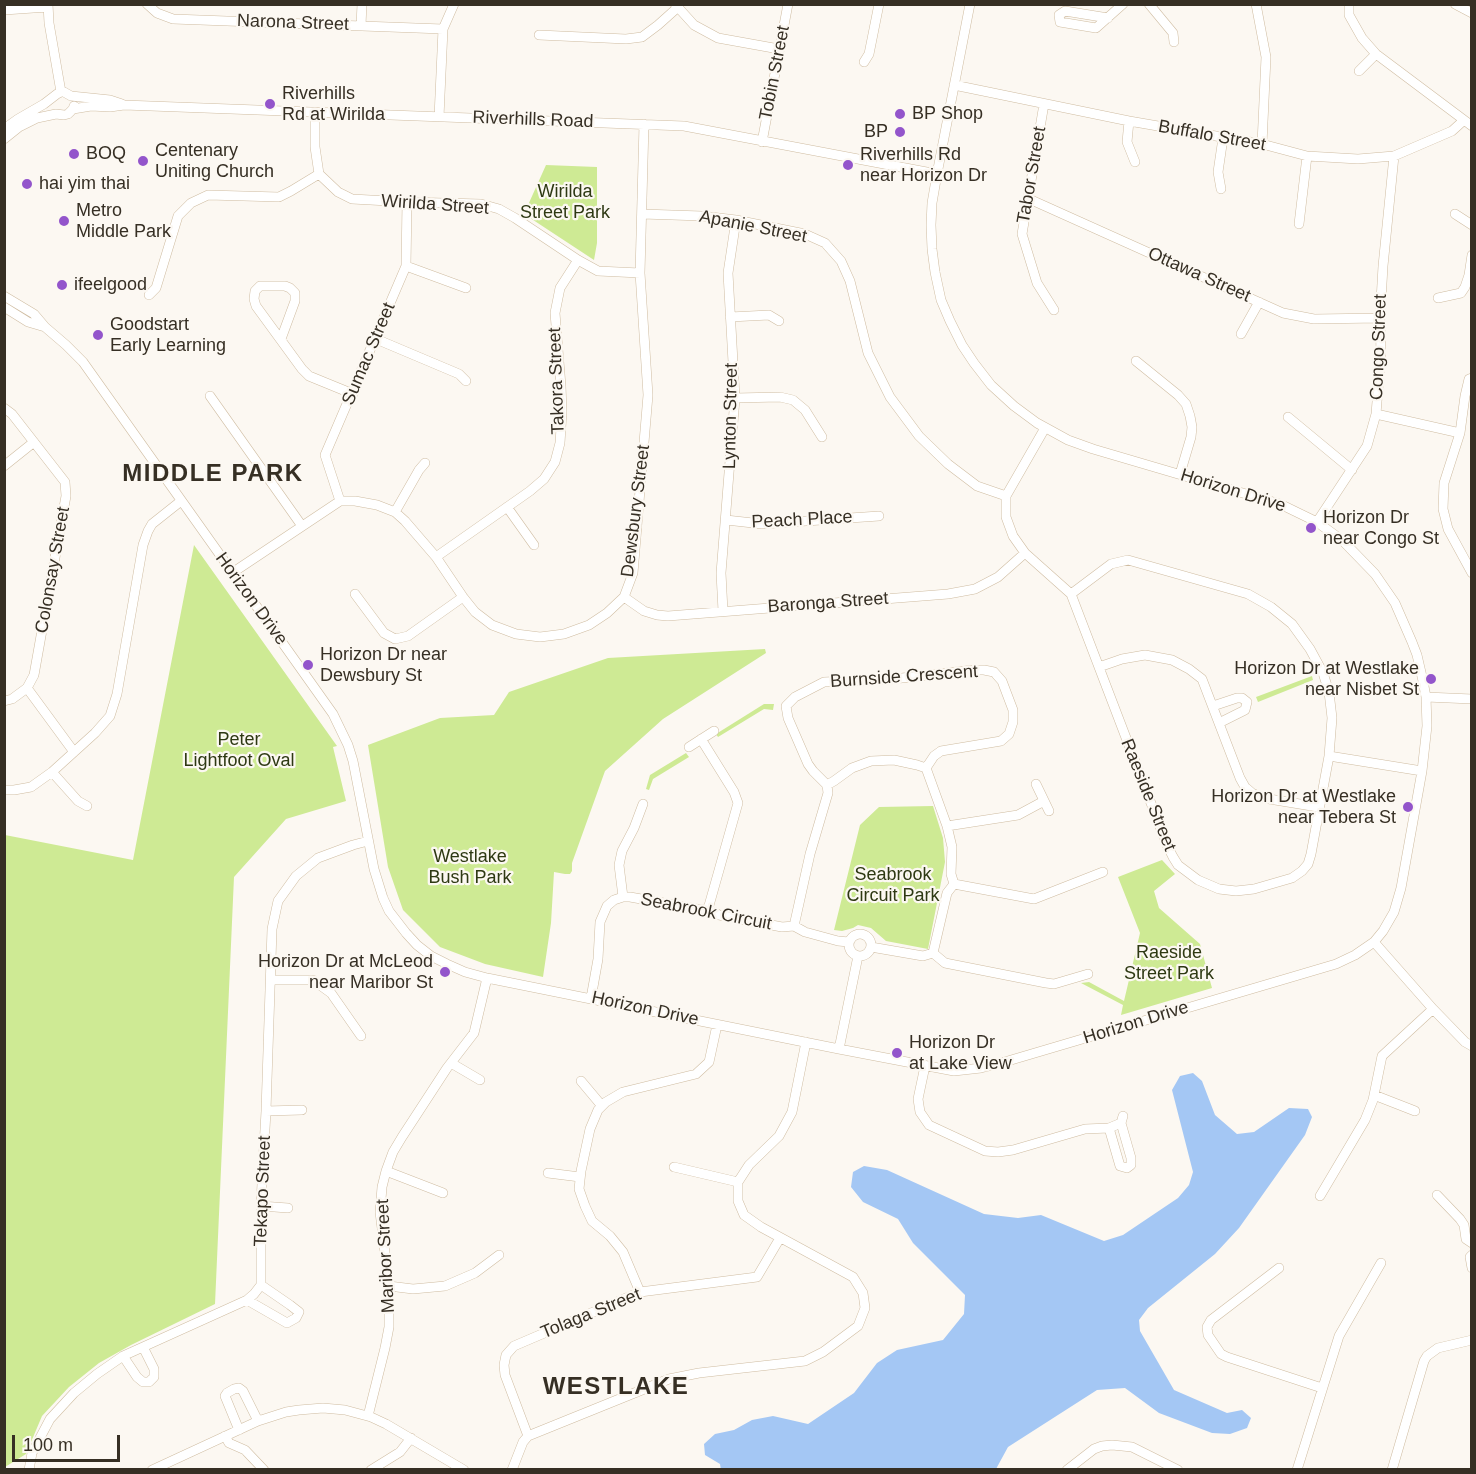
<!DOCTYPE html>
<style>
body{margin:0}
#map{position:relative;width:1476px;height:1474px;overflow:hidden;background:#fcf8f2;font-family:Arial,sans-serif}
canvas{display:block}
.frame{position:absolute;inset:0;border:6px solid #362f24;pointer-events:none}
.scale{position:absolute;left:12px;top:1435px;width:108px;height:27px;box-sizing:border-box;border:3px solid #362f24;border-top:0;padding-left:8px;font-size:18px;line-height:21px;white-space:nowrap;color:#362f24;-webkit-text-stroke:4px #fcf8f2;paint-order:stroke}
</style>
<div id="map">
<canvas width="1476" height="1474"></canvas>
<div class="frame"></div>
<div class="scale">100 m</div>
</div>
<script>
const context = document.querySelector('canvas').getContext('2d');
context.lineJoin = 'round';
function fillPath(path, color) { context.fillStyle = color; context.fill(path, 'evenodd'); }
const poly = rows => new Path2D(rows.map(r => 'M' + r).join(''));
function trace(path, color, width, dash) { context.strokeStyle = color; context.lineWidth = width; context.lineCap = dash ? 'butt' : 'round'; context.setLineDash(dash || []); context.stroke(path); }
function write(font, color, halo, rows, align = 'center') {
  context.font = font + ' Arial,sans-serif'; context.lineWidth = 4.5; context.setLineDash([]); context.textBaseline = 'middle'; context.strokeStyle = halo; context.fillStyle = color; for (const [text, x, y, turn = 0] of rows) {
    context.save(); context.translate(x, y); context.rotate((+turn || 0) * Math.PI / 180); context.textAlign = isNaN(turn) ? turn : align; if (halo) context.strokeText(text, 0, 0); context.fillText(text, 0, 0); context.restore();
  }
}
const green = poly([
 [546,165,597,167,597,243,594,260,524,214],
 [194,545,337,746,333,747,346,801,286,819,234,877,215,1304,131,1345,99,1363,69,1387,42,1416,26,1454,5,1467,5,835,133,860],
 [765,649,766,653,663,719,605,771,572,863,572,871,570,874,565,874,554,872,551,923,543,977,485,964,440,947,403,910,388,867,368,745,440,718,494,715,509,692,608,658],
 [1312,676,1313,680,1258,702,1256,697],
 [764,704,774,704,773,710,764,709,718,737,716,734],
 [686,753,689,757,653,779,649,790,646,789,650,775],
 [933,806,943,838,945,862,928,949,886,941,871,928,858,925,853,928,842,931,834,930,860,825,879,807],
 [1162,860,1175,874,1154,891,1159,908,1200,944,1212,988,1121,1015,1123,1005,1081,983,1089,982,1124,1001,1140,933,1118,877]
]);
const water = poly([
 [1193,1073,1202,1081,1215,1115,1237,1134,1254,1132,1289,1108,1308,1109,1312,1117,1305,1135,1239,1228,1215,1254,1148,1308,1139,1320,1140,1331,1174,1390,1227,1413,1242,1410,1251,1418,1247,1428,1230,1434,1212,1433,1159,1413,1125,1388,1097,1390,1008,1447,996,1469,721,1470,720,1464,705,1455,704,1444,715,1434,734,1430,752,1420,773,1416,808,1424,854,1393,877,1363,897,1350,943,1340,964,1314,965,1295,913,1243,898,1219,863,1202,851,1187,853,1172,864,1166,887,1170,984,1214,1018,1218,1041,1215,1104,1241,1123,1235,1178,1198,1189,1185,1193,1172,1172,1090,1180,1076]
]);
const minor = poly([
 [48,4,49,23,61,92],
 [147,4,157,13,173,19,443,29],
 [675,4,694,25,718,38,779,49],
 [1149,4,1173,33,1174,42],
 [1256,4,1266,57,1262,144],
 [1349,4,1349,15,1362,38,1376,54,1472,126],
 [1455,4,1472,13],
 [4,10,48,7],
 [1108,18,1065,11,1059,15,1060,22,1096,28,1123,4],
 [361,25,362,4],
 [539,35,626,39,642,37,658,25,677,8],
 [864,62,869,54,879,4],
 [1359,71,1376,54],
 [954,85,1129,121,1262,144,1307,156,1358,159,1394,156,1452,131,1463,121],
 [1044,104,1022,234,1037,283,1054,310],
 [73,109,91,106,110,107,124,105,684,126,937,174],
 [315,113,315,147,319,174,338,192,352,199,407,202,481,204,499,209,515,218,578,260,598,271,640,273],
 [439,117,443,29,454,4],
 [1129,121,1127,142,1135,162],
 [4,129,18,119,44,104,57,94,61,92,64,92,71,96,110,100,122,104],
 [4,139,19,127,37,118,56,114,64,115,68,114,73,109,74,106],
 [762,142,788,4],
 [1221,189,1218,172,1223,138],
 [1027,198,1283,313,1314,319,1380,318],
 [642,214,702,216,736,220,805,234,825,243,841,261,850,281,868,353,890,397,919,436,948,464,977,486,1006,496],
 [1455,214,1472,225],
 [1299,224,1307,156],
 [406,266,466,288],
 [149,295,156,288,178,216,191,203,208,195,279,197,291,191,319,174],
 [4,296,34,314,45,327,66,345,83,362,333,714,348,745,353,761,374,869,383,898,389,911,406,933,417,945,431,956,447,964,465,972,487,978,839,1049,954,1071,981,1068,1001,1063,1336,964,1355,955,1374,942,1383,931,1394,912,1401,888,1422,771,1427,726,1426,697,1423,681,1417,655,1412,642,1395,603,1375,574,1343,541,1317,522,1280,504,1093,449,1068,440,1037,423,1014,406,991,385,974,363,962,345,950,321,941,300,935,272,932,249,931,225,932,203,937,174,970,4],
 [1438,298,1461,293,1465,287,1469,275,1472,255],
 [4,307,28,322,45,327],
 [730,317,769,315,779,321],
 [1241,334,1259,302],
 [281,339,295,301,295,293,290,288,285,286,260,286,255,291,254,299,256,306,302,369,309,376,353,394],
 [376,339,459,374,466,381],
 [1136,361,1178,395,1186,404,1190,416,1192,427,1191,437,1180,474],
 [1472,378,1469,379,1465,396,1460,433,1444,483,1443,509,1448,529,1472,573],
 [210,396,302,526],
 [735,398,780,397,793,400,805,410,822,437],
 [4,408,12,414,65,482,66,496,34,675,27,688,12,699,4,701],
 [1376,414,1460,433],
 [1288,417,1352,470],
 [1045,428,1006,496,1006,517,1013,536,1025,553,1071,594,1167,845,1173,857,1178,865,1198,880,1219,889,1236,891,1254,889,1292,878,1302,871,1308,864,1311,854,1329,756,1332,718,1329,692,1323,673,1310,649,1292,624,1271,607,1248,594,1128,560,1111,564,1071,594],
 [4,466,34,442],
 [340,501,325,455,406,266,407,202],
 [507,507,534,545],
 [395,512,419,470,425,463],
 [726,520,762,524,879,516],
 [1317,522,1367,446,1376,414,1381,352,1380,318,1383,266,1394,156],
 [436,557,530,491,544,479,555,462,560,443,562,412,561,386,555,313,560,288,578,260],
 [232,573,340,501,355,501,377,505,395,512,405,521,436,557,463,597,475,612,492,625,516,634,540,637,564,634,589,625,607,613,624,597,633,573,648,395,640,273,644,124],
 [355,594,384,633,395,639,408,636,463,597],
 [624,597,644,611,657,615,668,616,948,594,975,589,998,577,1025,553],
 [723,611,721,573,735,398,728,273,736,220],
 [1099,667,1122,659,1145,655,1172,660,1189,669,1202,679,1240,778,1245,787,1252,793,1263,798,1318,807],
 [27,688,74,752],
 [1426,697,1472,699],
 [1213,706,1237,698,1242,698,1247,702,1245,710,1219,723],
 [701,739,734,792,738,803,708,909],
 [689,747,714,731],
 [1329,756,1422,771],
 [52,772,78,801,87,806],
 [1036,784,1049,811],
 [827,785,813,771,808,764,788,718,786,706,795,697,824,682,893,679,973,670,984,670,994,672,1002,681,1013,710,1013,722,1009,734,1001,741,941,751,934,756,926,768],
 [4,790,14,790,31,787,52,772,95,733,110,716,117,694,143,545,148,531,152,524,181,501],
 [947,826,1018,815,1044,801],
 [954,884,1034,899,1103,872],
 [623,897,619,865,622,851,634,828,643,804],
 [794,926,810,854,828,793,827,785,834,781,852,768,871,761,894,760,917,765,926,768,947,826,952,847,951,874,954,884,947,893,933,953,923,956,871,947],
 '849 945a11 11 0 1 1 22 0a11 11 0 1 1-22 0Z',
 [1374,942,1433,1009,1465,1042,1472,1046],
 [933,953,945,963,1046,983,1054,984,1088,974],
 [271,980,313,980,331,993,361,1036],
 [591,998,598,959,600,922,607,906,614,900,623,897,630,897,697,909,708,909,719,915,782,927,794,926,805,932,838,941,849,942],
 [839,1049,858,956],
 [451,1063,480,1080],
 [925,1066,918,1099,920,1112,929,1125,985,1151,998,1152,1013,1150,1085,1129,1109,1128,1121,1123,1123,1116],
 [581,1081,602,1106],
 [1374,1095,1415,1111],
 [266,1111,302,1110],
 [1109,1128,1120,1166,1127,1168,1131,1165,1131,1158,1121,1123],
 [674,1167,738,1182],
 [386,1171,443,1193],
 [548,1173,580,1177],
 [1437,1195,1460,1219,1464,1225,1466,1239,1472,1243],
 [1320,1196,1365,1120,1373,1100,1382,1056,1433,1009],
 [261,1206,288,1208],
 [1472,1255,1470,1257,1472,1268],
 [1279,1268,1211,1320,1207,1327,1208,1335,1221,1354,1227,1357,1322,1388],
 [389,1286,413,1289,445,1286,475,1273,499,1255],
 [640,1292,623,1252,610,1236,592,1221,585,1206,579,1189,581,1171,590,1129,598,1110,606,1102,623,1092,696,1074,709,1062,717,1025],
 [247,1300,287,1323,296,1318,299,1312,290,1305,261,1285],
 [123,1356,137,1377,143,1382,149,1382,154,1377,154,1369,143,1347],
 [368,1416,385,1348,389,1327,389,1286,380,1212,382,1187,386,1171,393,1152,402,1137,447,1068,474,1033,487,978],
 [239,1430,225,1396,227,1393,234,1389,239,1388,243,1391,258,1421],
 [225,1436,229,1443,245,1450,264,1470],
 [528,1436,505,1375,504,1365,506,1355,514,1346,640,1292,757,1277,780,1238],
 [29,1470,32,1453,50,1419,74,1393,97,1374,123,1356,247,1300,254,1294,261,1285,261,1202,266,1111,272,929,278,901,296,876,318,858,353,845,368,841],
 [152,1470,258,1421,286,1412,299,1410,323,1408,345,1410,371,1417,386,1424,464,1470],
 [371,1470,400,1452,411,1438],
 [512,1470,523,1442,528,1436,669,1379,699,1373,805,1361,823,1352,858,1326,865,1308,863,1293,853,1277,761,1227,744,1215,738,1201,738,1182,749,1165,779,1136,792,1112,806,1042],
 [1067,1470,1094,1449,1102,1446,1112,1445,1132,1447,1178,1470],
 [1297,1470,1339,1336,1381,1263],
 [1392,1470,1424,1361,1427,1356,1438,1348,1472,1340]
]);
const markers = [
 [270,104,6,"#9355cb"],
 [900,114,6,"#9355cb"],
 [900,132,6,"#9355cb"],
 [74,154,6,"#9355cb"],
 [143,161,6,"#9355cb"],
 [848,165,6,"#9355cb"],
 [27,184,6,"#9355cb"],
 [64,221,6,"#9355cb"],
 [62,285,6,"#9355cb"],
 [98,335,6,"#9355cb"],
 [1311,528,6,"#9355cb"],
 [308,665,6,"#9355cb"],
 [1431,679,6,"#9355cb"],
 [1408,807,6,"#9355cb"],
 [445,972,6,"#9355cb"],
 [897,1053,6,"#9355cb"]
];
const streetNames = [
 ["Narona Street",293,23,2],
 ["Tobin Street",775,73,-79],
 ["Riverhills Road",533,120,2],
 ["Buffalo Street",1212,136,10],
 ["Tabor Street",1032,175,-80],
 ["Wirilda Street",435,205,4],
 ["Apanie Street",753,227,11],
 ["Ottawa Street",1199,275,24],
 ["Congo Street",1379,347,-88],
 ["Sumac Street",369,354,-67],
 ["Takora Street",557,381,-92],
 ["Lynton Street",731,416,-89],
 ["Horizon Drive",1233,491,17],
 ["Dewsbury Street",636,511,-83],
 ["Peach Place",802,520,-3],
 ["Colonsay Street",53,570,-80],
 ["Horizon Drive",251,599,54],
 ["Baronga Street",828,603,-4],
 ["Burnside Crescent",904,677,-4],
 ["Raeside Street",1148,795,68],
 ["Seabrook Circuit",706,912,11],
 ["Horizon Drive",645,1009,12],
 ["Horizon Drive",1136,1023,-17],
 ["Tekapo Street",263,1191,-88],
 ["Maribor Street",386,1256,-93],
 ["Tolaga Street",591,1314,-22]
];
const poiNames = [
 ["Riverhills",282,94],
 ["Rd at Wirilda",282,115],
 ["BP Shop",912,114],
 ["BP",888,132,"right"],
 ["Centenary",155,151],
 ["Uniting Church",155,172],
 ["BOQ",86,154],
 ["Riverhills Rd",860,155],
 ["near Horizon Dr",860,176],
 ["hai yim thai",39,184],
 ["Metro",76,211],
 ["Middle Park",76,232],
 ["ifeelgood",74,285],
 ["Goodstart",110,325],
 ["Early Learning",110,346],
 ["Horizon Dr",1323,518],
 ["near Congo St",1323,539],
 ["Horizon Dr near",320,655],
 ["Dewsbury St",320,676],
 ["Horizon Dr at Westlake",1419,669,"right"],
 ["near Nisbet St",1419,690,"right"],
 ["Horizon Dr at Westlake",1396,797,"right"],
 ["near Tebera St",1396,818,"right"],
 ["Horizon Dr at McLeod",433,962,"right"],
 ["near Maribor St",433,983,"right"],
 ["Horizon Dr",909,1043],
 ["at Lake View",909,1064]
];
const parkNames = [
 ["Wirilda",565,192],
 ["Street Park",565,213],
 ["Peter",239,740],
 ["Lightfoot Oval",239,761],
 ["Westlake",470,857],
 ["Bush Park",470,878],
 ["Seabrook",893,875],
 ["Circuit Park",893,896],
 ["Raeside",1169,953],
 ["Street Park",1169,974]
];
const districtNames = [
 ["MIDDLE PARK",213,474],
 ["WESTLAKE",616,1387]
];
fillPath(green, '#ceea94');
fillPath(water, '#a4c7f4');
trace(minor, '#cfbca1', 10);
trace(minor, '#fff', 9);
for (const [x, y, r, color] of markers) { const dot = new Path2D(); dot.arc(x, y, r, 0, 2 * Math.PI); context.fillStyle = color; context.fill(dot); trace(dot, '#fcf8f2', 2); }
write('18px', '#362f24', '#fcf8f2', streetNames);
write('18px', '#362f24', '#fcf8f2', poiNames, 'left');
write('18px', '#2e3913', '#fcf8f2', parkNames);
context.letterSpacing = '1.5px';
write('bold 24px', '#362f24', '#fcf8f2', districtNames);
context.letterSpacing = '0px';
</script>
